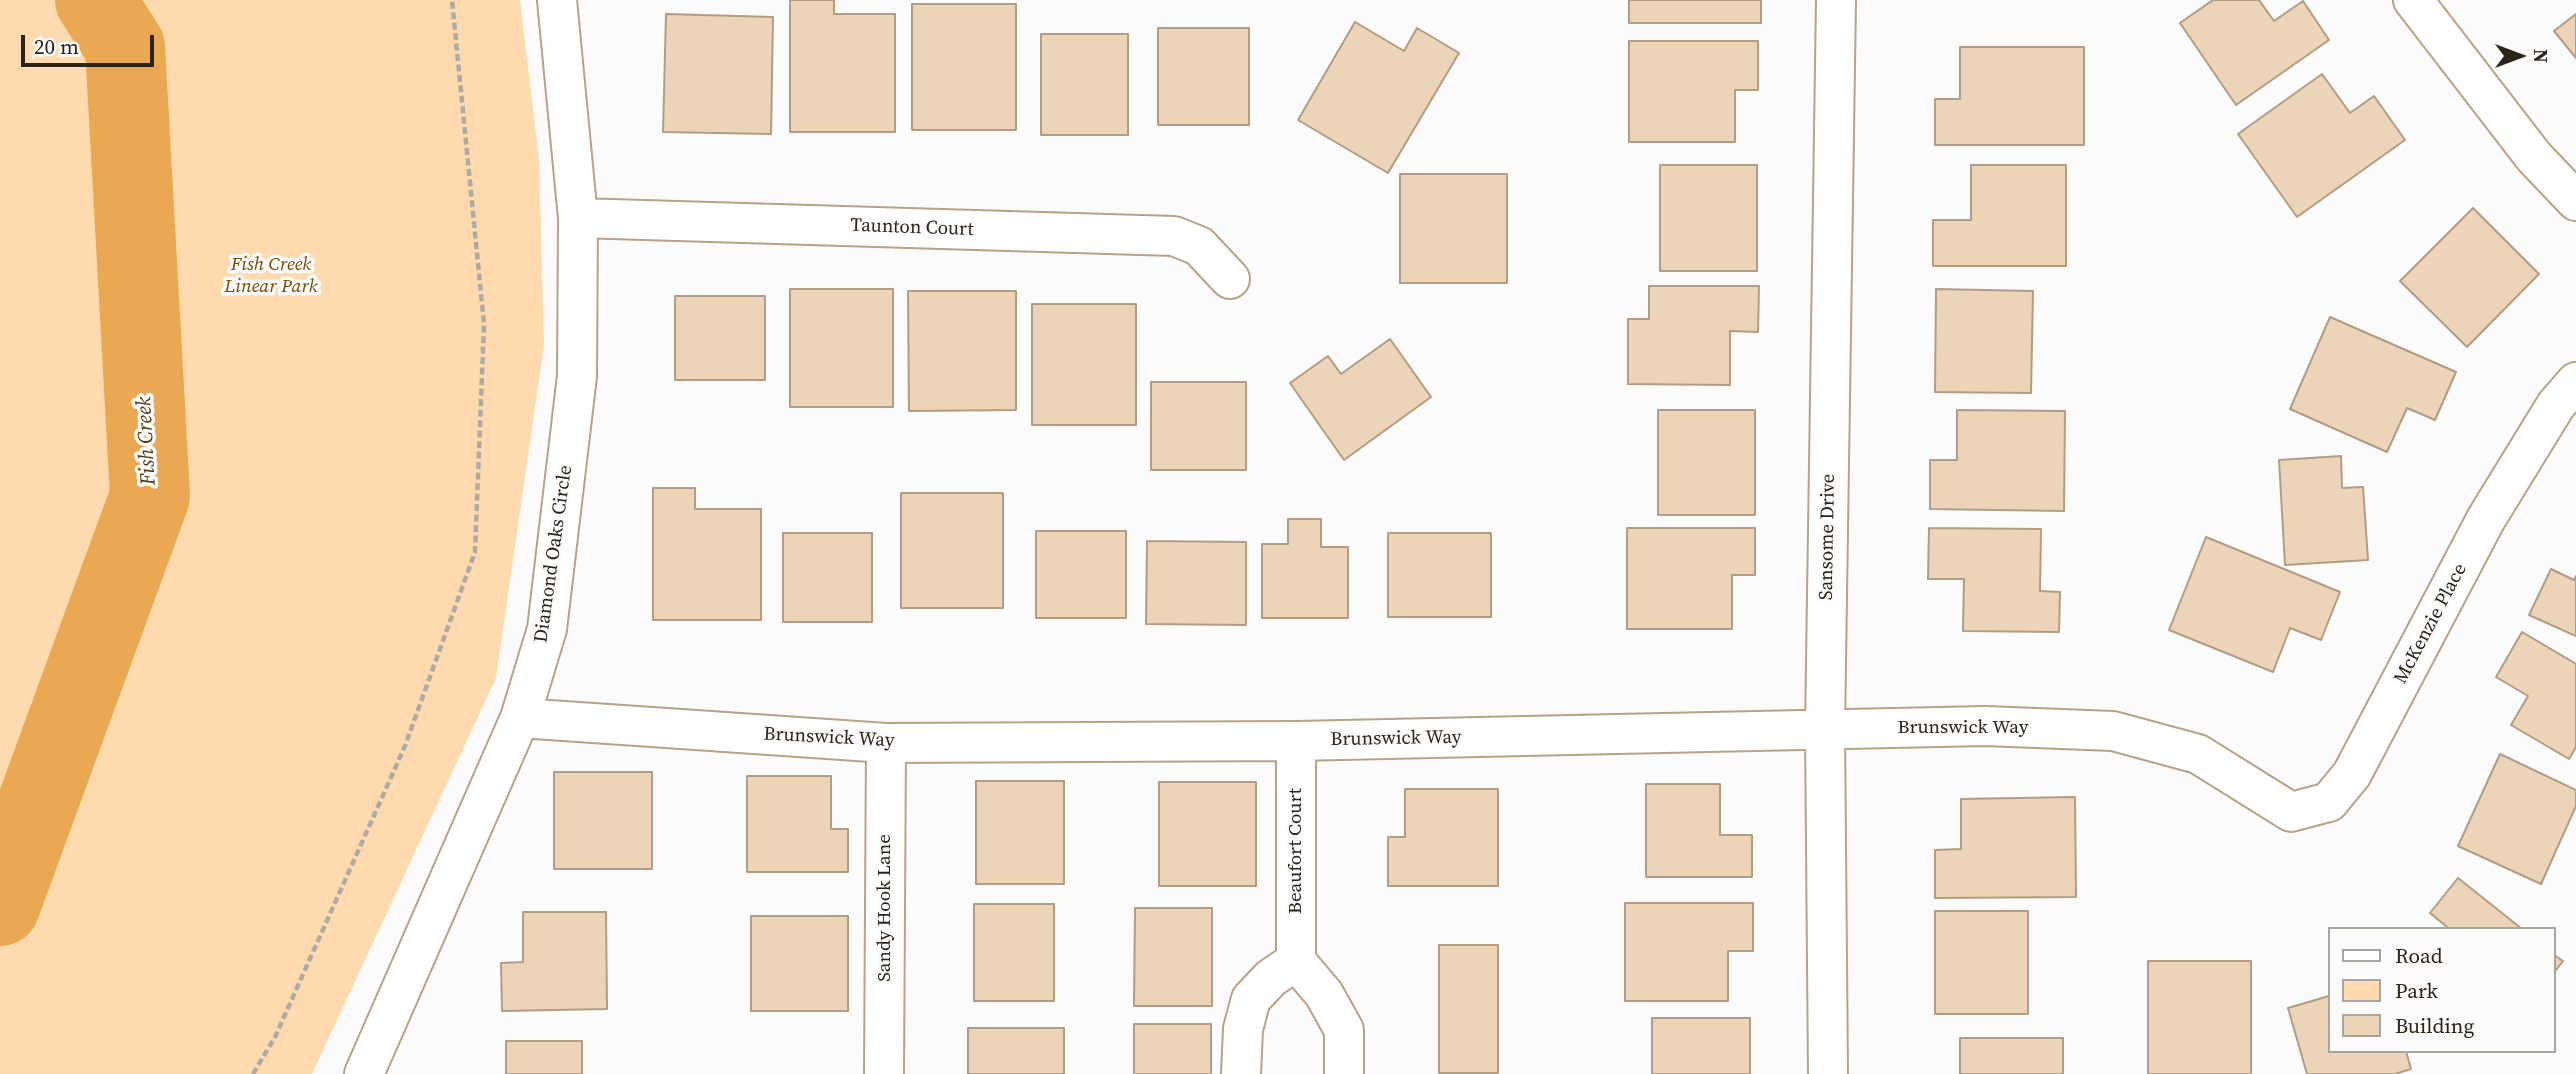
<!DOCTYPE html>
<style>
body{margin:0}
#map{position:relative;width:2576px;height:1074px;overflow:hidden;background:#fbfbfb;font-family:"Source Serif 4",serif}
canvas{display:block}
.legend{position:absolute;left:2328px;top:927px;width:228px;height:126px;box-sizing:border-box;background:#fbfbfb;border:2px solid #a8a5a1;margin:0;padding:9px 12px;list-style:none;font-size:21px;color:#2c2319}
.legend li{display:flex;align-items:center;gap:14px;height:35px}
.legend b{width:35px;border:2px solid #a8a5a1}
.north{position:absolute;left:2485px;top:21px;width:70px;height:70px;-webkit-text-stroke:5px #fbfbfb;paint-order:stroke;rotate:90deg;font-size:19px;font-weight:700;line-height:28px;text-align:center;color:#2c2319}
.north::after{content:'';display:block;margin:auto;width:24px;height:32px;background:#2c2319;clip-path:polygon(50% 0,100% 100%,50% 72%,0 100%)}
.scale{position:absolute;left:21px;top:35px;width:133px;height:32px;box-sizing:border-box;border:4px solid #2c2319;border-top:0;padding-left:9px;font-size:21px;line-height:24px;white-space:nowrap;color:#2c2319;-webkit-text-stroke:5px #fbfbfb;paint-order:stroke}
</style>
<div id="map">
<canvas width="2576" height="1074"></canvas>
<ul class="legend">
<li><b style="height:9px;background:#fff"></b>Road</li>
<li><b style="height:19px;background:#fedaae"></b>Park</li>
<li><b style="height:19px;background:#ecd4b9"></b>Building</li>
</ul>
<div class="north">N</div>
<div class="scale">20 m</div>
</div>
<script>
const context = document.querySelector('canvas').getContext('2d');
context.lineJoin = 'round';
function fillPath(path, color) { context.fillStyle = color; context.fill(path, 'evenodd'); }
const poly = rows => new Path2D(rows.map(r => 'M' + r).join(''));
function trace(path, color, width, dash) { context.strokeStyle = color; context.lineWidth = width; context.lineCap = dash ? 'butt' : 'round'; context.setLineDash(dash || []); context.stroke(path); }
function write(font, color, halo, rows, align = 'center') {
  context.font = font + ' "Source Serif 4",serif'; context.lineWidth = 7; context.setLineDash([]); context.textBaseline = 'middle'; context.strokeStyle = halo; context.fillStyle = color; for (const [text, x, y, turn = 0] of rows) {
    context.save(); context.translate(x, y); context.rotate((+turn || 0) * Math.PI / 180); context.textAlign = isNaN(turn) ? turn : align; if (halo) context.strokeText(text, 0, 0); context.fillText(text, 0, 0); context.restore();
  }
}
const green = poly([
 [0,0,520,0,539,160,544,345,496,678,312,1074,0,1074]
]);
const river = poly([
 [0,906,150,496,125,47,95,0]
]);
const building = poly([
 [790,0,834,0,834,14,895,14,895,132,790,132,790,0],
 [1629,0,1761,0,1761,23,1629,23,1629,0],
 [2213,0,2259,0,2274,21,2303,1,2329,40,2236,105,2180,23,2213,0],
 [912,4,1016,4,1016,130,912,130,912,4],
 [666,14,773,17,771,134,663,132,666,14],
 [2576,14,2576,58,2554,31,2576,14],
 [1355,22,1404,51,1417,28,1459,53,1388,173,1298,120,1355,22],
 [1158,28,1249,28,1249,125,1158,125,1158,28],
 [1041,34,1128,34,1128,135,1041,135,1041,34],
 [1629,41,1758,41,1758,90,1735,90,1735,142,1629,142,1629,41],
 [1960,47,2084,47,2084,145,1935,145,1935,99,1960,99,1960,47],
 [2322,74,2350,113,2374,96,2405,140,2297,217,2238,134,2322,74],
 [1660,165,1757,165,1757,271,1660,271,1660,165],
 [1971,165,2066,165,2066,266,1933,266,1933,220,1971,220,1971,165],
 [1400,174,1507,174,1507,283,1400,283,1400,174],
 [2473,208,2539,274,2467,347,2400,281,2473,208],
 [1649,286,1759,286,1758,332,1730,331,1730,385,1628,384,1628,319,1649,319,1649,286],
 [790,289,893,289,893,407,790,407,790,289],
 [1936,289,2033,291,2031,393,1935,392,1936,289],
 [908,291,1016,291,1016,410,909,411,908,291],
 [675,296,765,296,765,380,675,380,675,296],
 [1032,304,1136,304,1136,425,1032,425,1032,304],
 [2330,317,2456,372,2435,420,2407,408,2387,452,2290,409,2330,317],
 [1390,339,1431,397,1344,460,1290,383,1328,356,1341,374,1390,339],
 [1151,382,1246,382,1246,470,1151,470,1151,382],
 [1658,410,1755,410,1755,515,1658,515,1658,410],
 [1957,410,2065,411,2064,511,1930,509,1930,460,1957,460,1957,410],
 [2341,456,2342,488,2363,487,2368,560,2285,565,2279,460,2341,456],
 [653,488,695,488,695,509,761,509,761,620,653,620,653,488],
 [901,493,1003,493,1003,608,901,608,901,493],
 [1288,519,1321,519,1321,547,1348,547,1348,618,1262,618,1262,544,1288,544,1288,519],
 [1627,528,1755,528,1755,575,1732,575,1732,629,1627,629,1627,528],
 [1929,528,2041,529,2040,591,2060,592,2059,632,1963,631,1964,579,1928,579,1929,528],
 [1036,531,1126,531,1126,618,1036,618,1036,531],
 [783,533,872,533,872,622,783,622,783,533],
 [1388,533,1491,533,1491,617,1388,617,1388,533],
 [2206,537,2340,592,2321,640,2290,628,2273,672,2169,630,2206,537],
 [1147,541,1246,542,1246,625,1146,624,1147,541],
 [2551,569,2574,580,2576,576,2576,636,2529,615,2551,569],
 [2522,632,2576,664,2576,747,2569,759,2511,725,2528,696,2496,677,2522,632],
 [2500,754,2576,790,2576,806,2541,884,2458,846,2500,754],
 [554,772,652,772,652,869,554,869,554,772],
 [747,776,831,776,831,829,848,829,848,872,747,872,747,776],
 [976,781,1064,781,1064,884,976,884,976,781],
 [1159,782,1256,782,1256,886,1159,886,1159,782],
 [1646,784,1720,784,1720,835,1752,835,1752,877,1646,877,1646,784],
 [1405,789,1498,789,1498,886,1388,886,1388,837,1405,837,1405,789],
 [2075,797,2076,897,1935,898,1935,850,1961,849,1961,799,2075,797],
 [2458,878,2522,929,2446,929,2447,927,2430,913,2458,878],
 [1625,903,1753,903,1753,951,1728,951,1728,1001,1625,1001,1625,903],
 [974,904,1054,904,1054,1001,974,1001,974,904],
 [1135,908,1212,908,1212,1006,1134,1006,1135,908],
 [1935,911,2028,911,2028,1014,1935,1014,1935,911],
 [523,912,606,912,607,1009,502,1011,501,963,523,962,523,912],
 [751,916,848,916,848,1011,751,1011,751,916],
 [1439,945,1498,945,1498,1073,1439,1073,1439,945],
 [2553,954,2563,961,2553,974,2553,954],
 [2148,961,2251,961,2251,1074,2148,1074,2148,961],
 [2329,996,2329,1051,2406,1051,2411,1069,2395,1074,2307,1074,2288,1008,2329,996],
 [1652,1018,1750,1018,1750,1074,1652,1074,1652,1018],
 [1134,1024,1211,1024,1211,1074,1134,1074,1134,1024],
 [968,1028,1064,1028,1064,1074,968,1074,968,1028],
 [1960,1038,2063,1038,2063,1074,1960,1074,1960,1038],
 [506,1041,582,1041,582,1074,506,1074,506,1041]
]);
const path = poly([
 [253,1074,275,1037,405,746,475,552,484,324,452,0]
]);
const minor = poly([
 [2413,0,2534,157,2576,201],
 [578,218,1174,236,1199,246,1230,279],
 [520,718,886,743,1296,741,1985,726,2113,731,2198,754,2291,812,2329,802,2352,774,2486,519,2556,405,2576,382],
 [1296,741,1296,961],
 [364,1074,520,718,547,629,577,376,578,218,557,0],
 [884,1074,886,743],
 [1241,1074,1243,1029,1251,999,1271,978,1296,961,1324,994,1344,1030,1344,1074],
 [1828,1074,1825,729,1836,0]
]);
const streetNames = [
 ["Taunton Court",912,228,2],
 ["Sansome Drive",1828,537,-89],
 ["Diamond Oaks Circle",554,554,-82],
 ["McKenzie Place",2431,624,-62],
 ["Brunswick Way",1963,728],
 ["Brunswick Way",829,738,3],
 ["Brunswick Way",1396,739,-1],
 ["Beaufort Court",1296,851,-90],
 ["Sandy Hook Lane",885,908,-90]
];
const parkNames = [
 ["Fish Creek",271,265],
 ["Linear Park",271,287]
];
const waterNames = [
 ["Fish Creek",147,441,-93]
];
fillPath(green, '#fedaae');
trace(river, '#e9a851', 80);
fillPath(building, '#ecd4b9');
trace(building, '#b29c82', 2);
trace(minor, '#b8a288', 42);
trace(path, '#aeaba7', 4.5, [7, 3.5]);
trace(minor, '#fff', 38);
write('19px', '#2c2319', '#fbfbfb', streetNames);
write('italic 19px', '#754b03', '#fbfbfb', parkNames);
write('italic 21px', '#533915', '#fbfbfb', waterNames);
</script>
